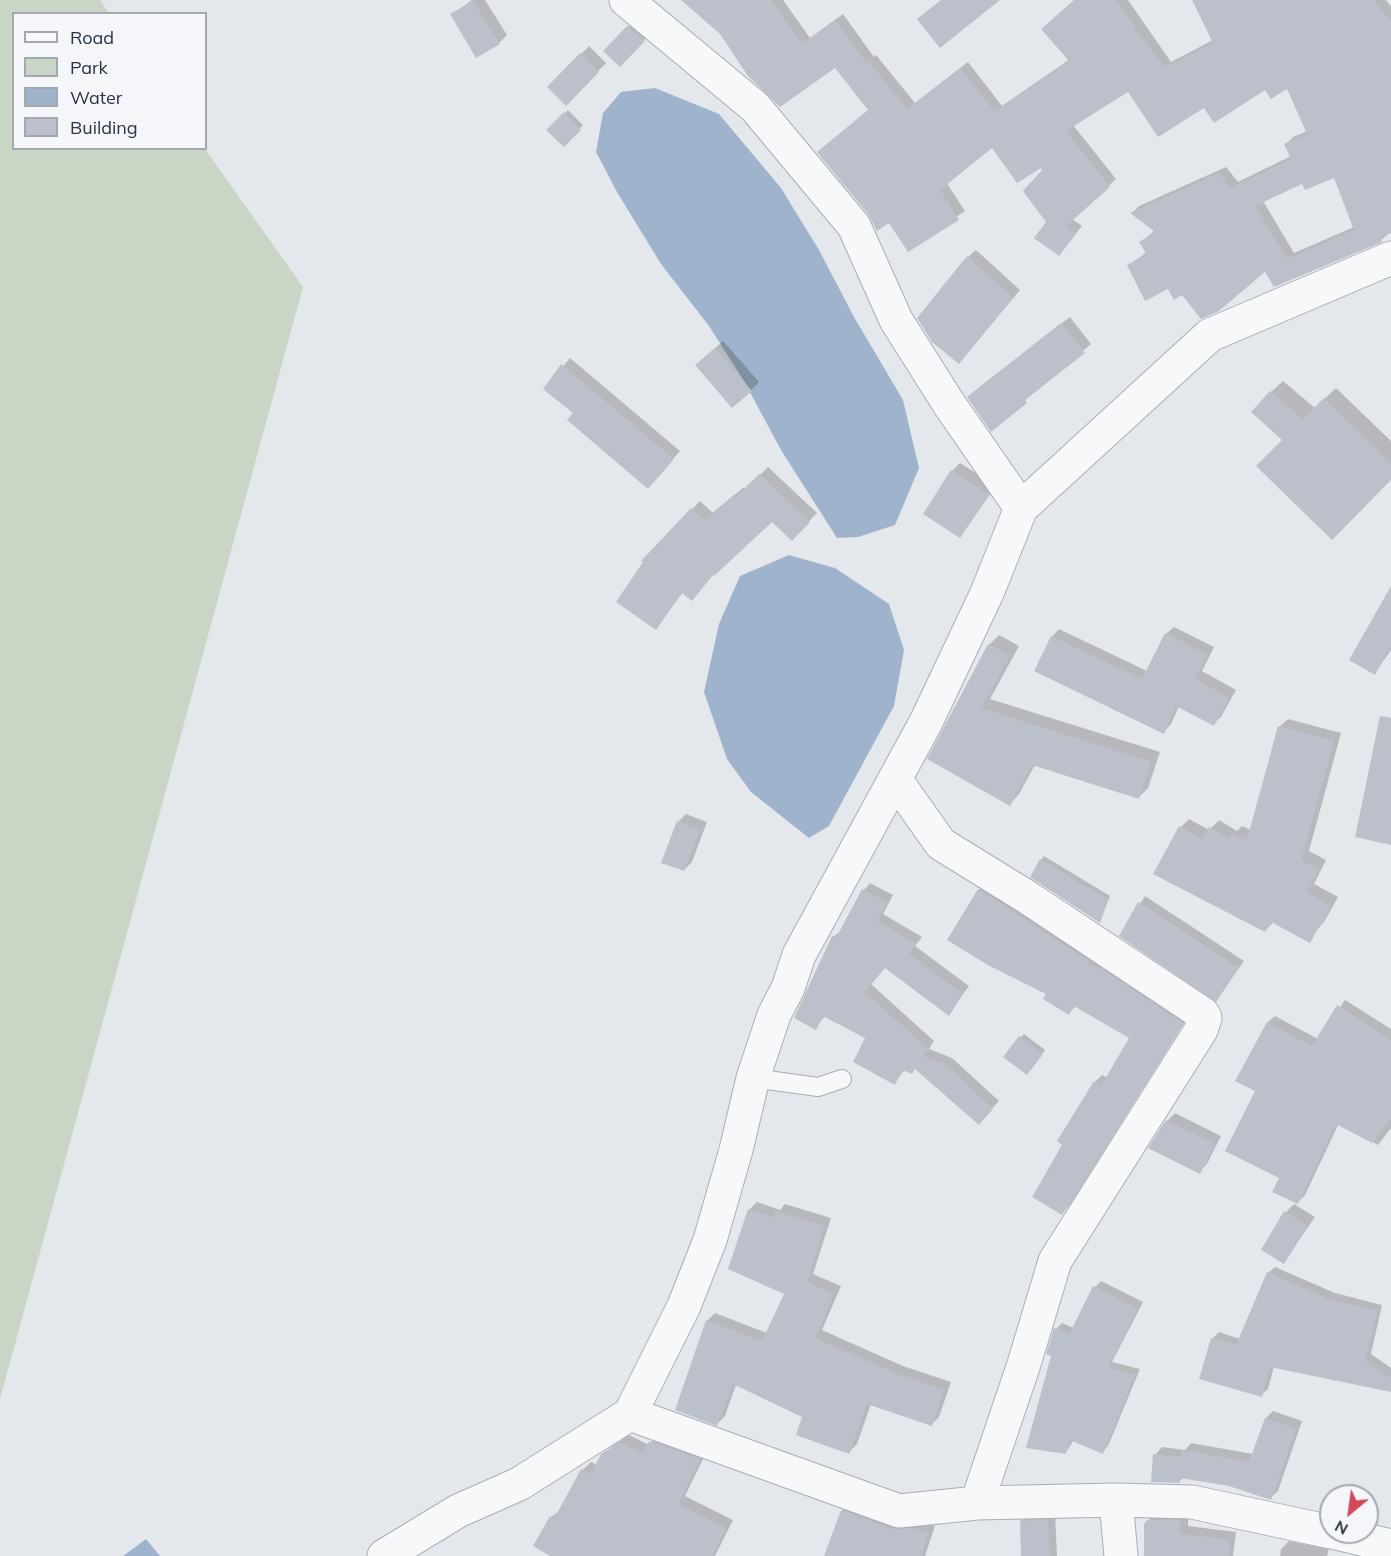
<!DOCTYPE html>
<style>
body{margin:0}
#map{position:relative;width:1391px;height:1556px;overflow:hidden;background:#e4e7ec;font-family:Mulish,sans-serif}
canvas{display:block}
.legend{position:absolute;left:12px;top:12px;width:195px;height:138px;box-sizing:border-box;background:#f4f6f9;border:2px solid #a4a8b1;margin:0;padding:8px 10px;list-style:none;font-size:18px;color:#2b3445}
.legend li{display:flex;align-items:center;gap:12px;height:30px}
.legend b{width:30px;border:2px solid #a4a8b1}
.north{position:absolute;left:1319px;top:1484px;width:60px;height:60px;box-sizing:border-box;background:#f4f6f9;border:2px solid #a4a8b1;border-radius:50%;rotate:209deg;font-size:16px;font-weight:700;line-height:24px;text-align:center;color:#2b3445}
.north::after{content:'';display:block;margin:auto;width:21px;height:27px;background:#d1495b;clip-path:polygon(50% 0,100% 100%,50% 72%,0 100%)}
</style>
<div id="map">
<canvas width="1391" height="1556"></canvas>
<ul class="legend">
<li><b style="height:8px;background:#f7f8fa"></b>Road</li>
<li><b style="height:16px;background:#c9d6c5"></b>Park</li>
<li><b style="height:16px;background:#9fb4cc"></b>Water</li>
<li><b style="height:16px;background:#bbc0ca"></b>Building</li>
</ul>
<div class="north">N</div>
</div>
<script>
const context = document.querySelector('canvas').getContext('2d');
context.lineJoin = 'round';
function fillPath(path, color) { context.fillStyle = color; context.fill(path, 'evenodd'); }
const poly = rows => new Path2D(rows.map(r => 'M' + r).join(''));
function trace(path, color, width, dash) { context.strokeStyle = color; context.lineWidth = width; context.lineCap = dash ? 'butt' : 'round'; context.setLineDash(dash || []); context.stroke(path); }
const green = poly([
 [0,0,100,0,109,13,14,14,14,148,205,149,303,287,0,1399]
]);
const water = poly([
 [655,88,719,114,781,188,819,250,854,317,903,400,919,468,895,525,858,537,837,538,781,450,744,381,709,326,661,264,617,192,596,152,603,113,621,92],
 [789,555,835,568,889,604,904,650,894,706,829,826,809,838,751,792,727,759,704,692,719,624,740,576],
 [146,1539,160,1556,123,1556]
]);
const shadow = poly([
 [472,0,485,0,507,35,499,43,452,15],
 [698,0,783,0,810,38,843,14,874,57,876,55,915,103,968,62,1002,106,1070,59,1075,0,1128,0,1171,62,1213,40,1193,0,1386,0,1391,6,1391,232,1381,240,1182,293,1168,287,1129,265,1147,252,1141,242,1155,230,1132,213,1139,206,1226,167,1238,182,1291,156,1286,144,1293,137,1308,131,1287,87,1266,88,1204,106,1128,90,1073,125,1116,179,1072,219,1082,226,1059,254,1048,222,1044,170,992,145,946,182,965,211,908,250,870,109,835,66],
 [1335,176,1354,227,1294,253,1263,201,1302,182],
 [632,23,647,37,620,65,605,51],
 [589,46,606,63,566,104,549,87],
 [568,110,583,125,564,145,549,130],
 [976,250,1020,290,966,354,968,257],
 [1070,317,1091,344,991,429,977,389],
 [723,341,759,382,751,390,705,357],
 [570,358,680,451,655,480,545,388],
 [1283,381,1315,408,1336,388,1391,441,1391,478,1284,440,1271,392],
 [960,463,996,486,960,537,952,471],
 [768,467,817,513,792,539,772,520,714,574,683,592,656,628,644,561,700,501,713,513,744,487,746,489],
 [1391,589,1391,650,1375,673],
 [1174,627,1214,647,1202,671,1236,690,1221,717,1213,724,1179,706,1171,724,1164,732,1052,637,1059,629,1147,671,1166,634],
 [999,635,1019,646,990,699,1160,752,1148,788,1139,797,1035,765,1019,794,1010,804,929,758,989,645],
 [1288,719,1341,733,1309,851,1326,860,1314,884,1338,897,1324,922,1316,931,1281,914,1265,931,1181,827,1189,819,1209,830,1219,820,1237,831,1242,826,1251,830,1279,727],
 [686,814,707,822,692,862,684,870,678,822],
 [1044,856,1110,896,1100,921,1041,860],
 [986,882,1189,1015,1069,1206,1061,1213,1064,1144,1095,1082,1102,1075,1108,1078,1131,1037,1076,1006,1069,1013,1048,994,949,939,979,890],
 [870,883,893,895,883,914,922,937,915,946,969,986,948,1014,885,967,871,984,934,1041,929,1049,952,1058,999,1101,985,1116,916,1068,905,1069,894,1083,867,1038,825,1016,815,1028,833,937,841,931,864,890],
 [1145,896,1244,961,1216,1000,1121,935],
 [1345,1000,1391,1029,1391,1128,1378,1145,1339,1123,1305,1195,1298,1202,1281,1177,1257,1091,1237,1080,1268,1022,1275,1016,1318,1039],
 [1024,1034,1045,1050,1031,1070,1021,1037],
 [1175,1113,1221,1136,1207,1164,1199,1172,1167,1121],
 [757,1202,780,1210,785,1204,831,1218,813,1274,841,1286,822,1330,903,1366,951,1382,939,1417,931,1425,871,1404,857,1444,849,1452,804,1416,736,1385,725,1416,717,1424,707,1321,715,1313,767,1333,786,1293,749,1210],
 [1294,1204,1315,1217,1284,1262,1263,1249,1286,1212],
 [1275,1267,1335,1293,1382,1305,1371,1354,1391,1368,1391,1391,1274,1366,1268,1389,1261,1395,1212,1339,1219,1332,1240,1339,1268,1273],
 [1101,1281,1143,1302,1112,1362,1140,1369,1108,1446,1102,1452,1074,1440,1066,1452,1053,1356,1056,1329,1062,1323,1074,1328,1095,1287],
 [1273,1411,1302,1421,1278,1491,1270,1498,1229,1485,1184,1477,1180,1481,1155,1455,1162,1447,1185,1450,1191,1443,1253,1454,1266,1418],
 [659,1434,707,1451,685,1496,733,1520,715,1556,553,1556,551,1517,561,1510,583,1470,591,1462,597,1465,611,1447,629,1435,649,1445],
 [849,1503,935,1526,925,1556,825,1556,842,1511],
 [1156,1512,1188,1513,1188,1526,1236,1532,1233,1556,1146,1556,1148,1521],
 [1029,1513,1055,1513,1057,1556,1023,1556,1021,1521],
 [1289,1541,1329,1549,1327,1556,1280,1556,1281,1549]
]);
const building = poly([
 [681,0,771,0,802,44,835,20,866,63,868,61,907,109,960,68,995,112,1069,61,1041,29,1074,0,1116,0,1164,68,1213,43,1192,0,1374,0,1391,22,1391,233,1380,237,1382,242,1274,287,1265,272,1219,311,1201,319,1182,295,1174,300,1168,289,1145,301,1127,265,1147,255,1139,242,1155,232,1130,213,1219,173,1230,188,1291,159,1284,144,1307,134,1287,89,1271,99,1265,90,1214,123,1204,108,1158,137,1128,92,1066,131,1110,187,1066,226,1076,234,1059,256,1034,238,1046,222,1023,191,1042,170,1041,168,1017,183,992,148,940,190,959,220,908,252,889,223,877,231,868,214,817,152,868,110,835,68,780,107,748,76,720,34],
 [1334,178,1354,230,1287,259,1255,206,1302,184,1305,190],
 [941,0,1000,0,940,48,917,19],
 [473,1,500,44,476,58,450,14],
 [627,26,645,41,620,67,603,51],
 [580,53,599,72,566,106,547,87],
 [564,112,581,130,564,147,546,130],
 [967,256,1013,298,959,364,932,342,917,318],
 [1061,323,1085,353,1025,400,1027,403,991,432,967,397],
 [715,348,752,391,732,408,695,365],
 [561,364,674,459,648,489,567,420,573,413,543,389],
 [1270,391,1303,419,1324,398,1391,464,1391,480,1332,540,1256,466,1282,440,1251,412],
 [951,470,989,495,960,538,923,514],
 [759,474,810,522,792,541,772,522,714,576,713,575,692,601,682,593,656,630,616,602,643,562,641,561,691,508,704,520,735,494,737,496],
 [1391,586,1391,646,1375,675,1349,660],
 [1165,633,1208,655,1195,679,1229,698,1214,726,1176,706,1164,734,1034,671,1051,636,1142,679],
 [988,644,1010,656,981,708,1151,762,1139,799,1032,765,1010,806,927,759],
 [1380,716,1391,718,1391,845,1355,837],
 [1278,726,1334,741,1301,860,1319,869,1307,892,1331,906,1310,943,1271,922,1265,932,1153,874,1179,826,1202,839,1209,827,1229,839,1232,833,1247,840],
 [677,821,700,830,684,871,661,863],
 [1040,859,1108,900,1100,923,1030,877],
 [862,889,887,902,877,921,916,944,909,954,963,994,949,1016,885,968,865,992,928,1049,923,1056,945,1064,993,1109,979,1125,915,1069,912,1074,902,1070,895,1085,853,1062,865,1038,823,1016,816,1030,794,1018,832,936,836,938],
 [978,889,1089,961,1087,965,1101,968,1183,1023,1062,1215,1032,1197,1062,1145,1057,1141,1094,1081,1101,1086,1129,1038,1074,1006,1069,1015,1043,999,1046,994,988,965,947,940],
 [1138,902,1239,968,1216,1002,1119,936],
 [1337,1005,1391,1040,1391,1118,1372,1143,1336,1124,1298,1204,1272,1192,1279,1178,1225,1151,1255,1091,1235,1081,1267,1022,1312,1046],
 [1019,1036,1043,1054,1027,1075,1003,1057],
 [1166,1120,1215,1144,1200,1174,1148,1148],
 [748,1209,774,1218,776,1211,824,1226,807,1282,834,1294,815,1338,895,1373,944,1390,932,1426,867,1404,849,1454,796,1435,802,1417,733,1384,717,1426,675,1410,706,1320,762,1341,784,1294,728,1269],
 [1284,1211,1308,1226,1284,1264,1261,1250],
 [1267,1272,1328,1299,1377,1311,1365,1361,1391,1378,1391,1392,1270,1367,1262,1397,1199,1379,1211,1338,1236,1345],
 [1093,1286,1138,1309,1108,1368,1135,1375,1103,1454,1070,1440,1066,1454,1026,1448,1051,1356,1046,1354,1054,1328,1069,1335],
 [1265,1418,1296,1429,1271,1500,1229,1486,1180,1478,1180,1483,1151,1482,1153,1454,1180,1457,1180,1460,1182,1450,1249,1462],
 [649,1441,700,1459,678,1504,726,1528,712,1556,550,1556,533,1546,550,1516,554,1519,581,1469,591,1474,601,1454,620,1442,643,1454],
 [841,1510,893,1529,912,1528,928,1534,921,1556,824,1556],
 [1048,1520,1050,1556,1021,1556,1020,1521],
 [1147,1520,1180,1520,1180,1534,1230,1540,1229,1556,1144,1556,1144,1524]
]);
const service = poly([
 [753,1078,818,1087,842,1079]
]);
const minor = poly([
 [1021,508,1210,335,1391,258],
 [895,779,941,844,1027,897,1203,1014,1205,1018,1201,1030,1055,1261,1024,1364,977,1503],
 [630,1414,899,1511,977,1503,1116,1500,1121,1556],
 [1116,1500,1192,1502,1331,1532],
 [1332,1532,1391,1546],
 [384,1556,458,1511,519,1484,630,1414,684,1306,710,1240,736,1150,753,1078,774,1015,788,988,799,955,926,722,987,593,1021,508,949,404,896,320,854,226,755,107,626,0]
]);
fillPath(green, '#c9d6c5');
fillPath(water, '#9fb4cc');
fillPath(shadow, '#0003');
fillPath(building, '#bbc0ca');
trace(service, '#a9aeb7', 20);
trace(minor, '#a9aeb7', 35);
trace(service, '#f7f8fa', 18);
trace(minor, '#f7f8fa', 33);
</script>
